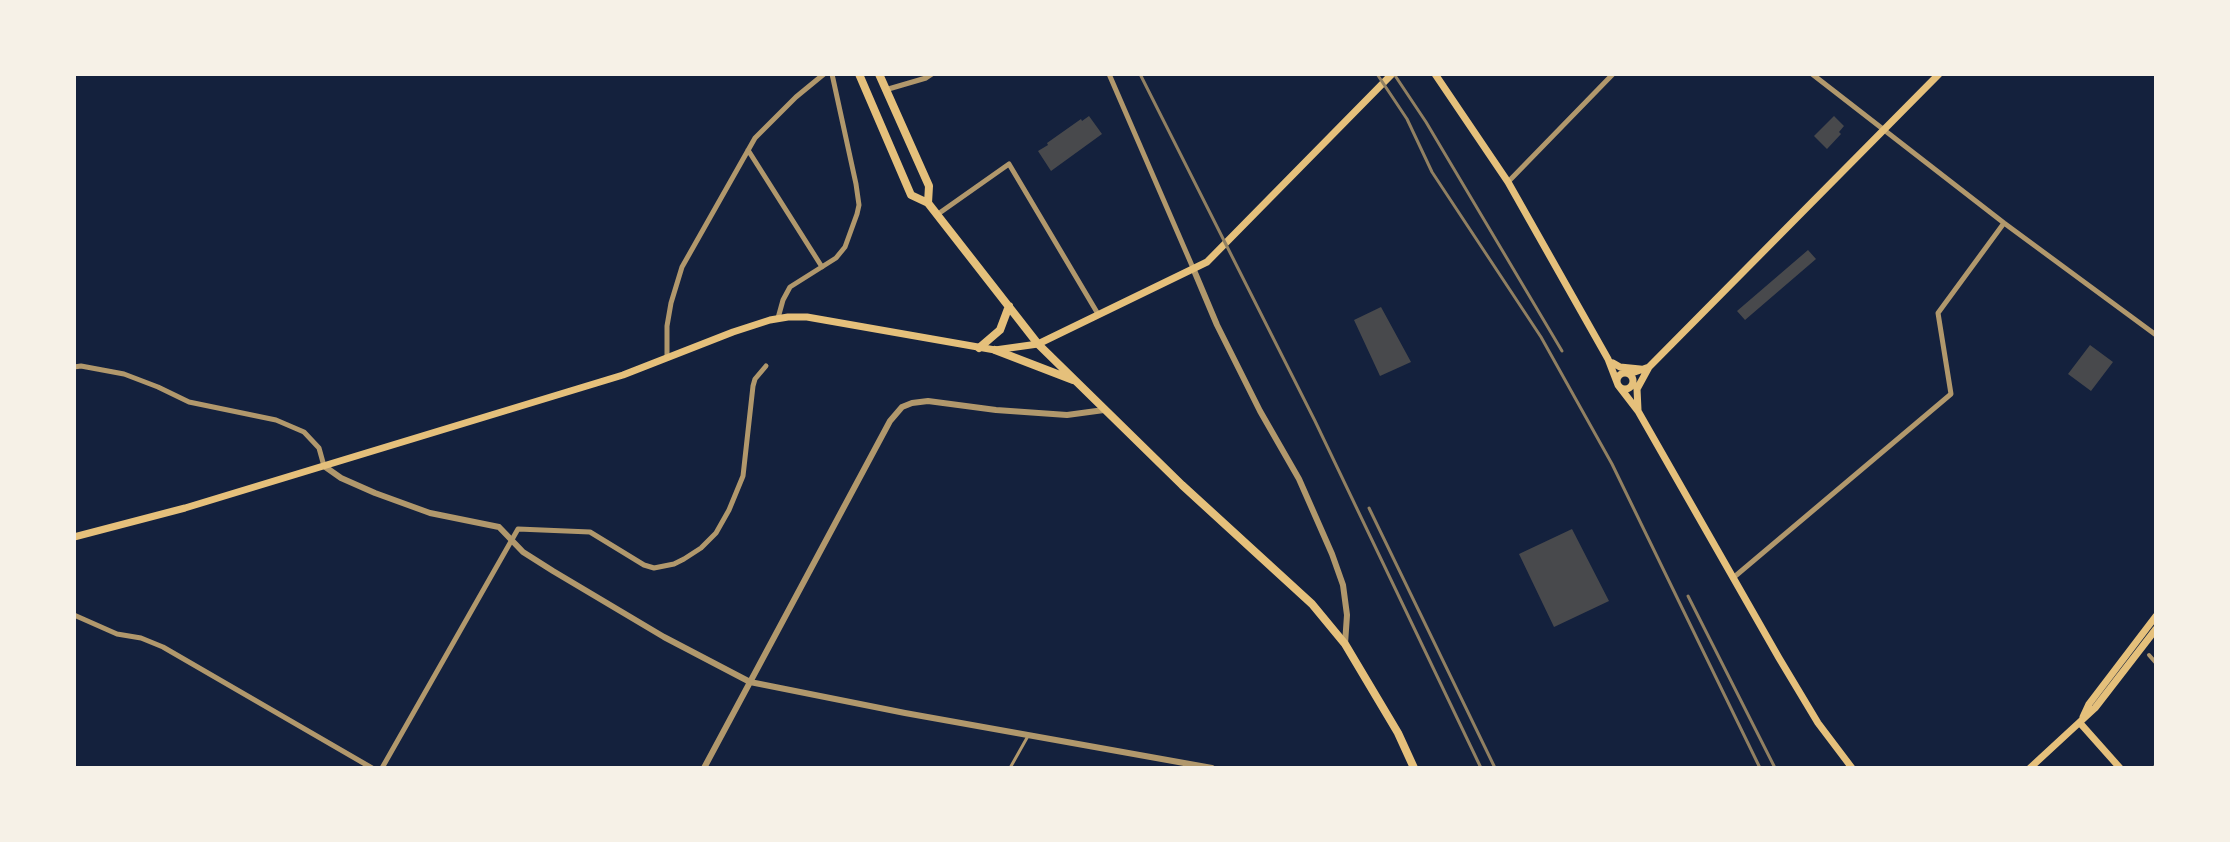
<!DOCTYPE html>
<style>
body{margin:0}
#map{position:relative;width:2230px;height:842px;overflow:hidden;background:#14213d;font-family:Overpass,sans-serif}
canvas{display:block}
.frame{position:absolute;inset:0;border:76px solid #f6f1e7;pointer-events:none}
</style>
<div id="map">
<canvas width="2230" height="842"></canvas>
<div class="frame"></div>
</div>
<script>
const context = document.querySelector('canvas').getContext('2d');
context.lineJoin = 'round';
function fillPath(path, color) { context.fillStyle = color; context.fill(path, 'evenodd'); }
const poly = rows => new Path2D(rows.map(r => 'M' + r).join(''));
function trace(path, color, width, dash) { context.strokeStyle = color; context.lineWidth = width; context.lineCap = dash ? 'butt' : 'round'; context.setLineDash(dash || []); context.stroke(path); }
const building = poly([
 [1089,116,1102,134,1051,171,1038,151,1048,145,1047,143,1081,119,1082,121],
 [1834,116,1844,126,1839,132,1841,134,1827,149,1814,136],
 [1808,250,1816,259,1745,320,1737,311],
 [1381,307,1411,362,1380,376,1354,320],
 [2090,345,2113,362,2091,391,2068,374],
 [1572,529,1609,601,1554,627,1519,554]
]);
const service = poly([
 [1010,768,1028,736]
]);
const pedestrian = poly([
 [2149,655,2156,663],
 [2154,768,2156,766]
]);
const minor = poly([
 [1109,74,1193,268],
 [1812,74,2004,223,2156,335],
 [885,90,926,78,932,74],
 [748,150,822,267],
 [1508,182,1613,74],
 [938,214,1009,164,1098,314],
 [778,318,783,300,790,287,836,258,845,247,857,214,859,205,856,184,832,74],
 [667,357,667,326,671,303,682,267,755,138,796,97,824,74],
 [74,367,81,366,124,374,158,387,189,402,276,420,304,432,319,448,324,466],
 [1733,578,1951,394,1938,313,2004,223],
 [74,615,117,634,141,638,163,647,372,768],
 [382,768,518,529,590,532,644,565,654,568,674,564,684,559,701,548,716,533,729,510,743,476,753,386,755,379,766,366]
]);
const tertiary = poly([
 [1193,268,1217,325,1260,411,1299,479,1332,554,1343,585,1347,615,1345,644],
 [324,466,341,478,375,493,430,513,499,527,523,552,553,571,664,637,750,682,905,713,1212,768],
 [704,768,890,421,902,407,912,403,928,401,996,410,1067,415,1104,410]
]);
const secondary = poly([
 [1435,74,1508,182,1608,359,1618,385,1638,411,1779,658,1818,723,1852,768],
 [1613,363,1620,367,1640,369],
 '1617 381a8 8 0 1 1 16 0a8 8 0 1 1-16 0Z',
 [1629,374,1649,367,1939,74],
 [1638,410,1637,389,1649,367],
 [74,537,185,508,623,375,733,332,770,320,788,317,807,317,995,350,1038,344,1207,262,1392,74],
 [2083,717,2089,704,2156,616],
 [2080,723,2120,768],
 [2030,768,2095,708,2156,629]
]);
const primary = poly([
 [859,74,911,195,928,203,1038,344,1182,485,1312,604,1345,644,1398,733,1414,768],
 [879,74,929,186,928,203],
 [979,348,1000,330,1009,306],
 [995,350,1073,380]
]);
const rail = poly([
 [1140,74,1315,421,1481,768],
 [1377,74,1407,119,1432,172,1541,337,1612,464,1760,768],
 [1394,74,1426,122,1562,351],
 [1369,508,1495,768],
 [1688,596,1775,768]
]);
fillPath(building, '#48494c');
trace(service, '#b1986c', 3);
trace(pedestrian, '#b1986c', 4);
trace(minor, '#b1986c', 5);
trace(tertiary, '#b1986c', 6);
trace(secondary, '#e5c07b', 7);
trace(primary, '#e5c07b', 8);
trace(rail, '#918062', 3);
</script>
